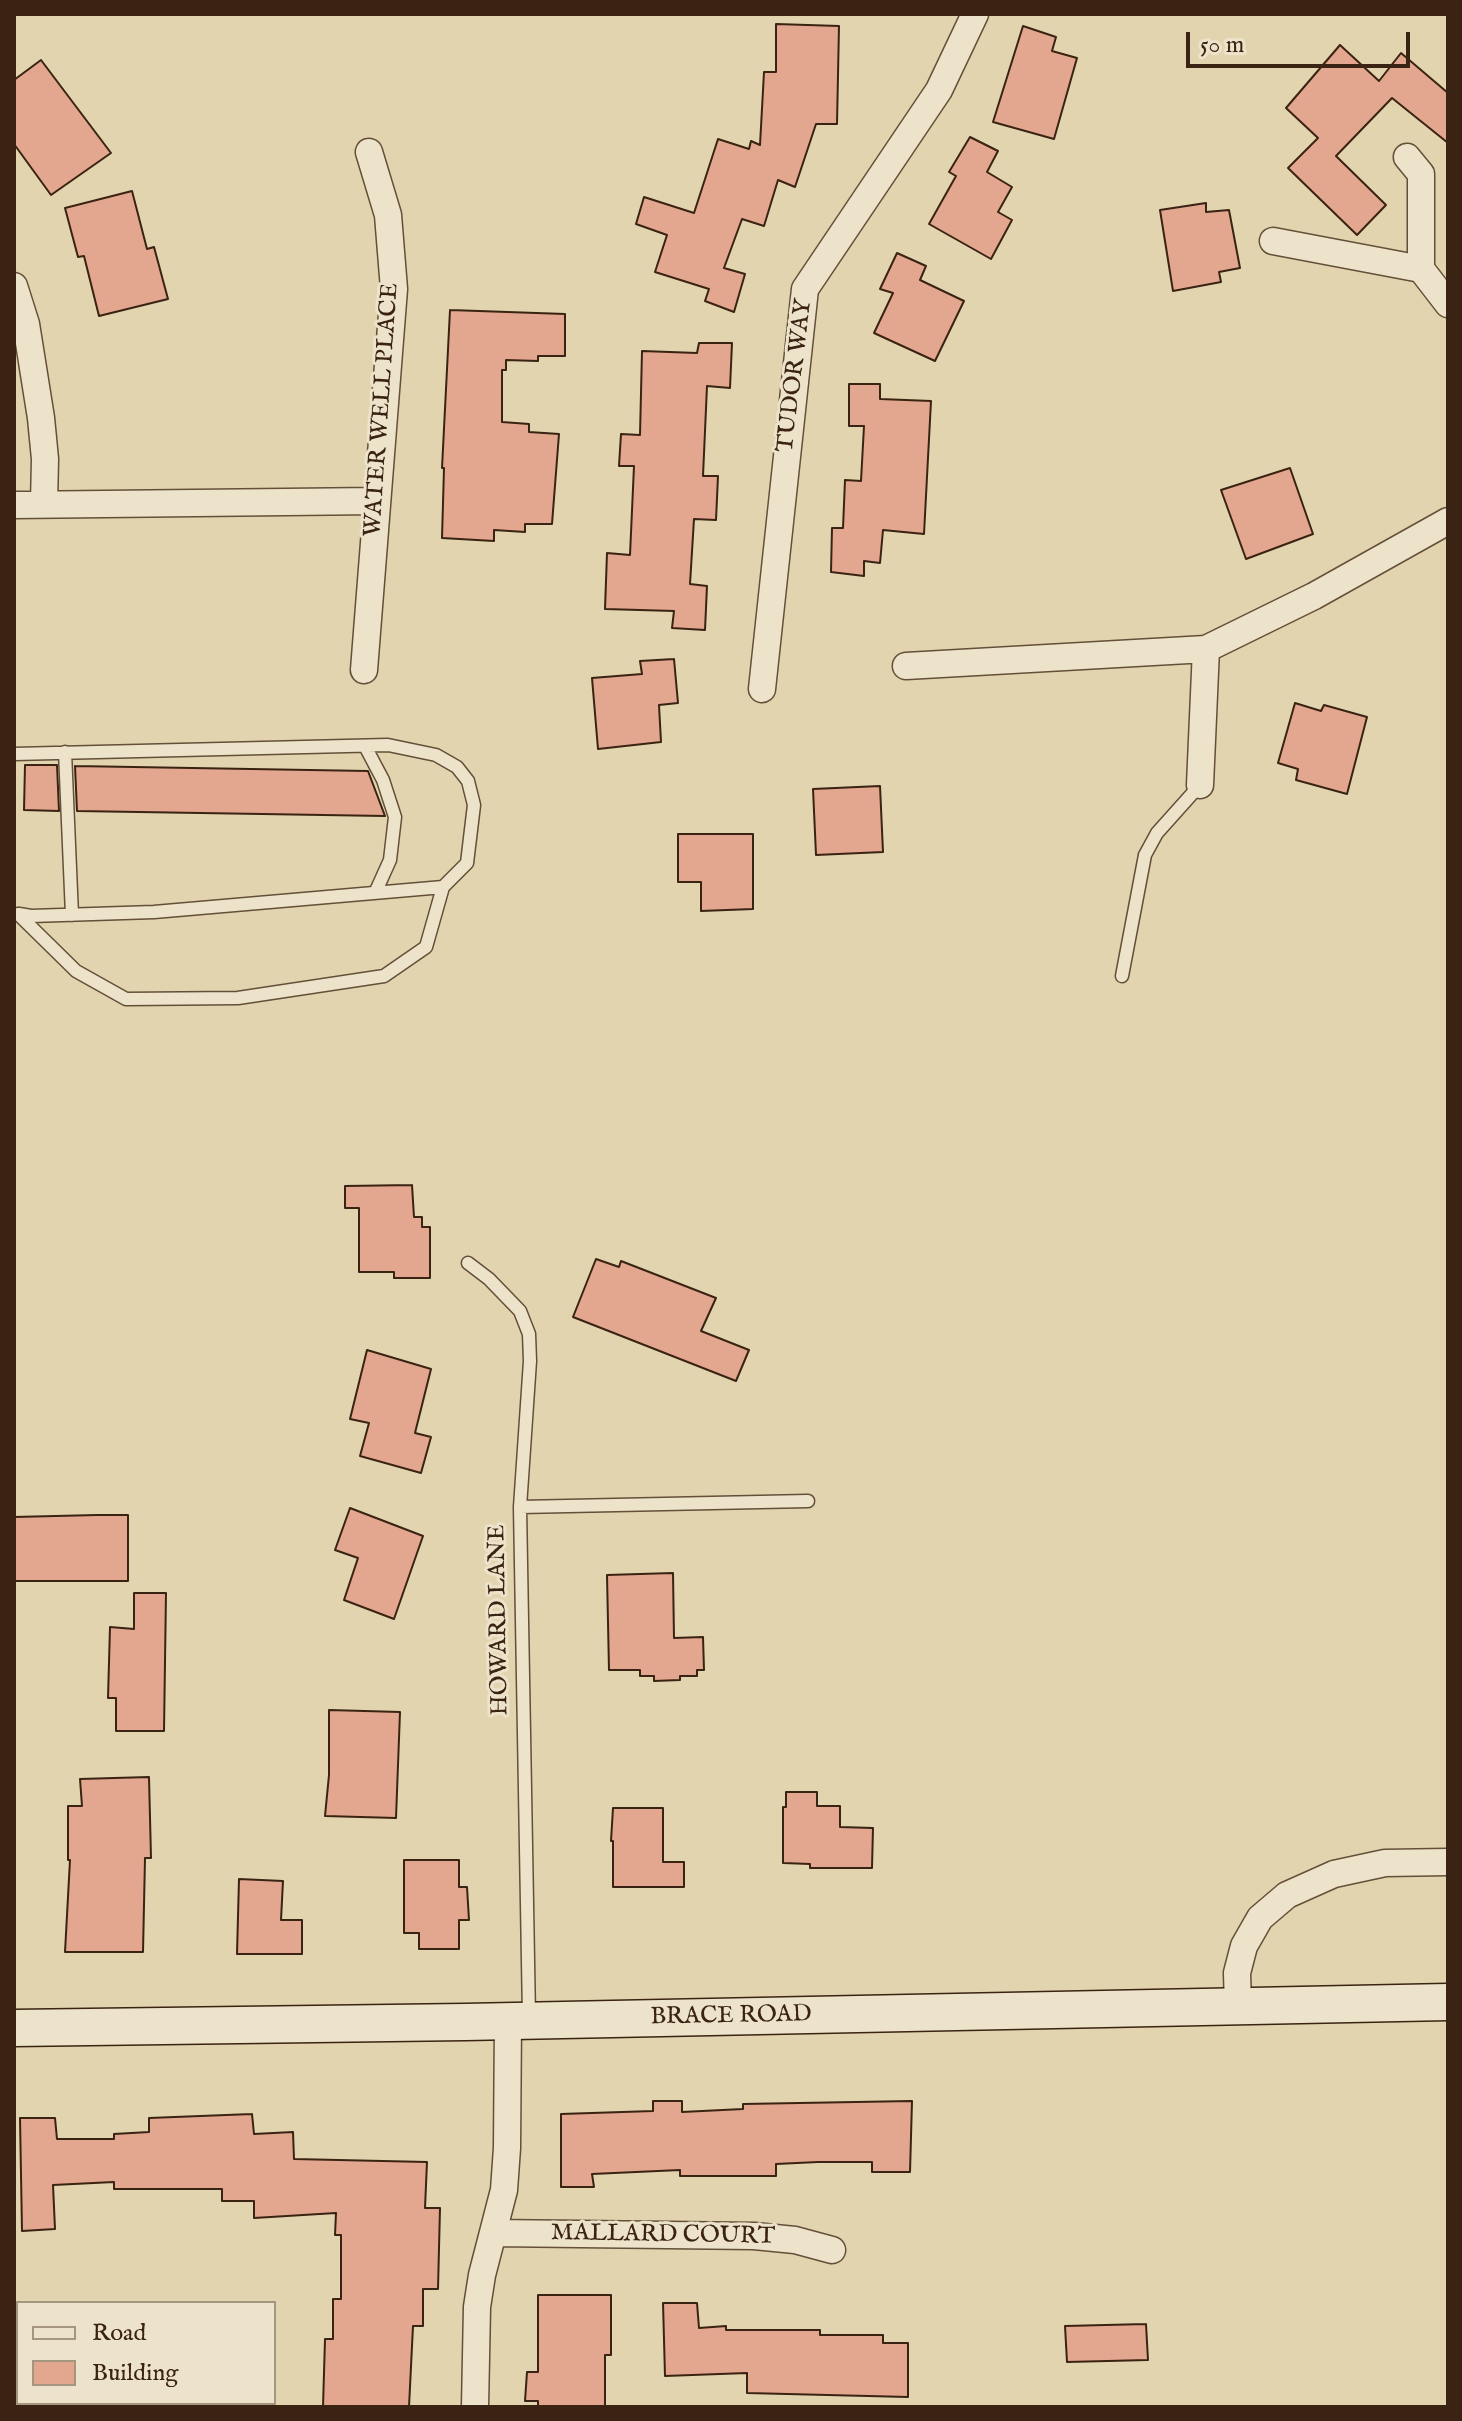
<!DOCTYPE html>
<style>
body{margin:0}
#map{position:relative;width:1462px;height:2421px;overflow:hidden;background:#e2d4ae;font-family:"IM FELL English",serif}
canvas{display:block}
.frame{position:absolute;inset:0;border:16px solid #3a2312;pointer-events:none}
.legend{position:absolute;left:16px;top:2301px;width:260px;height:104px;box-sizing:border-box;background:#ece3ca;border:2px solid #a59680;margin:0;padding:10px 14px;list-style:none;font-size:24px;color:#3a2312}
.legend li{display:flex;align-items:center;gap:16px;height:40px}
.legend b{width:40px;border:2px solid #a59680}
.scale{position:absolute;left:1186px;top:32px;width:224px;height:36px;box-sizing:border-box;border:4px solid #3a2312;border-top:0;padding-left:10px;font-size:24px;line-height:28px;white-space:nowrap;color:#3a2312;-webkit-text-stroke:6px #ece3ca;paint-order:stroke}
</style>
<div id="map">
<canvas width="1462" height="2421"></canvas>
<div class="frame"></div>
<ul class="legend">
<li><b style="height:10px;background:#ece3ca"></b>Road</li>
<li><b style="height:22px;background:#e3a68e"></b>Building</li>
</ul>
<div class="scale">50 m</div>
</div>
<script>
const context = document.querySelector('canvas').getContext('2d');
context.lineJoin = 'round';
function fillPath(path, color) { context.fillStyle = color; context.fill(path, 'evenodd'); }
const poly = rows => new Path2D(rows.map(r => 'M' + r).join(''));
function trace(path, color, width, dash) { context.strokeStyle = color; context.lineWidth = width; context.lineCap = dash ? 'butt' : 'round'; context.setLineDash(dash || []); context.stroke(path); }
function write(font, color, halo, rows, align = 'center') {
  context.font = font + ' "IM FELL English",serif'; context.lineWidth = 6; context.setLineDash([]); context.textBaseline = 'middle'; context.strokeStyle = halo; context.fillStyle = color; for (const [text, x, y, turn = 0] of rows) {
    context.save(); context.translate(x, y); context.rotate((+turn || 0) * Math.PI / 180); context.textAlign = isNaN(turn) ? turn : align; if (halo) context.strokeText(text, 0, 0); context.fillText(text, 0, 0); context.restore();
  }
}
const building = poly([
 [776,24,839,26,837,124,816,124,795,187,778,180,764,226,742,219,724,268,745,274,734,312,705,301,709,289,655,272,667,235,636,224,644,197,694,213,718,139,749,149,751,141,760,145,764,72,776,72,776,24],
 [1023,26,1056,37,1052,51,1077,58,1054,139,993,122,1023,26],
 [1340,45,1379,81,1401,53,1448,93,1448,143,1392,98,1336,156,1386,205,1357,235,1288,168,1318,138,1286,108,1340,45],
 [41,60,111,153,51,195,14,144,14,80,41,60],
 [970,137,998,151,987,172,1012,187,998,212,1012,220,991,259,929,224,956,176,949,172,970,137],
 [132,191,147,249,154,247,168,299,99,316,84,256,78,257,65,208,132,191],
 [1206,203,1206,212,1229,210,1240,268,1219,272,1221,282,1173,291,1160,210,1206,203],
 [897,253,926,266,920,280,964,301,935,361,874,333,893,293,880,289,897,253],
 [450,310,565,314,565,356,538,356,538,361,506,360,506,370,502,370,502,422,529,424,529,432,559,434,552,524,525,524,525,532,494,530,494,541,442,538,444,468,442,468,450,310],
 [699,343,732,343,730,388,707,386,703,476,718,476,716,520,694,519,690,584,707,586,705,630,672,628,674,611,605,609,607,553,630,555,634,466,619,466,621,434,640,435,642,351,697,353,699,343],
 [849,384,880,384,880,399,931,401,924,534,883,530,880,563,864,561,864,576,831,572,832,528,843,528,845,480,861,481,864,426,849,426,849,384],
 [1290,468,1313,534,1246,559,1221,490,1290,468],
 [674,659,678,703,659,705,661,742,598,749,592,678,642,674,640,661,674,659],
 [1295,703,1321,711,1324,705,1367,717,1347,794,1296,780,1298,769,1278,763,1295,703],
 [25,765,57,765,59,811,24,810,25,765],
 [75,766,368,771,385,816,77,811,75,766],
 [880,786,883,852,816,855,813,789,880,786],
 [678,834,753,834,753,909,701,911,701,882,678,882,678,834],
 [412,1185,414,1217,422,1217,422,1227,430,1227,430,1278,394,1278,394,1272,359,1272,359,1208,345,1208,345,1186,412,1185],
 [596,1259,619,1267,621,1261,716,1298,701,1331,749,1350,736,1381,573,1317,596,1259],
 [367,1350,431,1369,415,1433,431,1437,421,1473,360,1456,369,1423,350,1419,367,1350],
 [350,1508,423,1536,394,1619,344,1600,358,1558,335,1550,350,1508],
 [97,1515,128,1515,128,1581,14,1581,14,1517,97,1515],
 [673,1573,674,1638,703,1637,704,1670,697,1670,697,1676,680,1676,680,1680,654,1681,654,1676,640,1676,640,1670,609,1670,607,1575,673,1573],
 [134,1593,166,1593,164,1731,116,1731,116,1698,108,1698,110,1627,134,1629,134,1593],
 [329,1710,400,1712,396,1818,325,1816,329,1775,329,1710],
 [149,1777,151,1858,145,1858,143,1952,65,1952,70,1860,68,1860,68,1806,82,1806,80,1779,149,1777],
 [786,1792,817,1792,817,1806,840,1806,840,1827,873,1828,872,1868,810,1868,810,1864,783,1863,783,1807,786,1807,786,1792],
 [613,1808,663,1808,663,1862,684,1862,684,1887,613,1887,613,1841,611,1841,613,1808],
 [404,1860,459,1860,459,1887,467,1887,469,1920,459,1920,459,1949,419,1949,419,1933,404,1933,404,1860],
 [239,1879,283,1881,281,1920,302,1920,302,1954,237,1954,239,1879],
 [653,2101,682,2101,682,2112,743,2109,743,2104,912,2101,910,2172,872,2172,872,2162,818,2162,776,2164,776,2176,680,2176,680,2170,592,2174,594,2187,561,2187,561,2114,653,2111,653,2101],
 [252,2114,254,2134,293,2132,294,2159,427,2162,425,2208,440,2208,438,2289,423,2289,423,2326,413,2326,409,2407,323,2407,325,2339,333,2339,333,2299,341,2299,341,2235,335,2235,336,2213,254,2218,254,2201,222,2201,222,2189,114,2189,114,2182,53,2185,55,2229,22,2231,20,2118,55,2118,57,2139,114,2139,114,2134,149,2132,149,2118,252,2114],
 [538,2295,611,2295,611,2355,605,2355,605,2407,538,2407,538,2401,525,2401,527,2372,538,2372,538,2295],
 [663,2303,697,2303,699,2328,726,2326,726,2330,820,2330,820,2335,883,2335,883,2343,908,2343,908,2397,747,2393,747,2373,665,2376,663,2303],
 [1146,2324,1148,2360,1067,2362,1065,2326,1146,2324]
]);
const lane = poly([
 [365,746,383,780,395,817,390,860,376,891],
 [65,752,72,915],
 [14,754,388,745,436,755,457,767,468,781,474,805,467,863,443,887,426,947,384,976,238,998,126,999,76,971,18,914],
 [19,914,31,916,154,912,443,887],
 [1122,976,1145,855,1157,833,1200,785],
 [468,1263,489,1279,520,1311,529,1334,530,1361,520,1507],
 [529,2017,520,1507,808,1501]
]);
const street = poly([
 [1407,157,1421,174,1421,269],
 [1273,241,1421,269,1448,304],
 [14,286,26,324,41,418,45,459,44,504],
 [14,505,376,501],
 [906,666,1206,649,1314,596,1448,521],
 [364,670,394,289,388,215,369,152],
 [762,689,805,289,939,90,975,14],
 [1200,785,1206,649],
 [1238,2006,1237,1973,1244,1946,1260,1918,1287,1895,1334,1874,1385,1863,1448,1862],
 [493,2233,754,2236,795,2240,832,2250],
 [475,2407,477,2307,482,2275,504,2190,507,2148,508,2020]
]);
const secondary = poly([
 [14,2028,465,2022,1448,2002]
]);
const streetNames = [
 ["TUDOR WAY",796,376,-83],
 ["WATER WELL PLACE",383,410,-86],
 ["HOWARD LANE",500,1620,-91],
 ["BRACE ROAD",731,2017,-1],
 ["MALLARD COURT",663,2236,1]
];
fillPath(building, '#e3a68e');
trace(building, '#3a2312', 2);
trace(lane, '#644f39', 15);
trace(street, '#644f39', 29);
trace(secondary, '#3a2312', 39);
trace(lane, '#ece3ca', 12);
trace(street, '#ece3ca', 26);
trace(secondary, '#ece3ca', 36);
write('24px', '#3a2312', '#ece3ca', streetNames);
</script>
